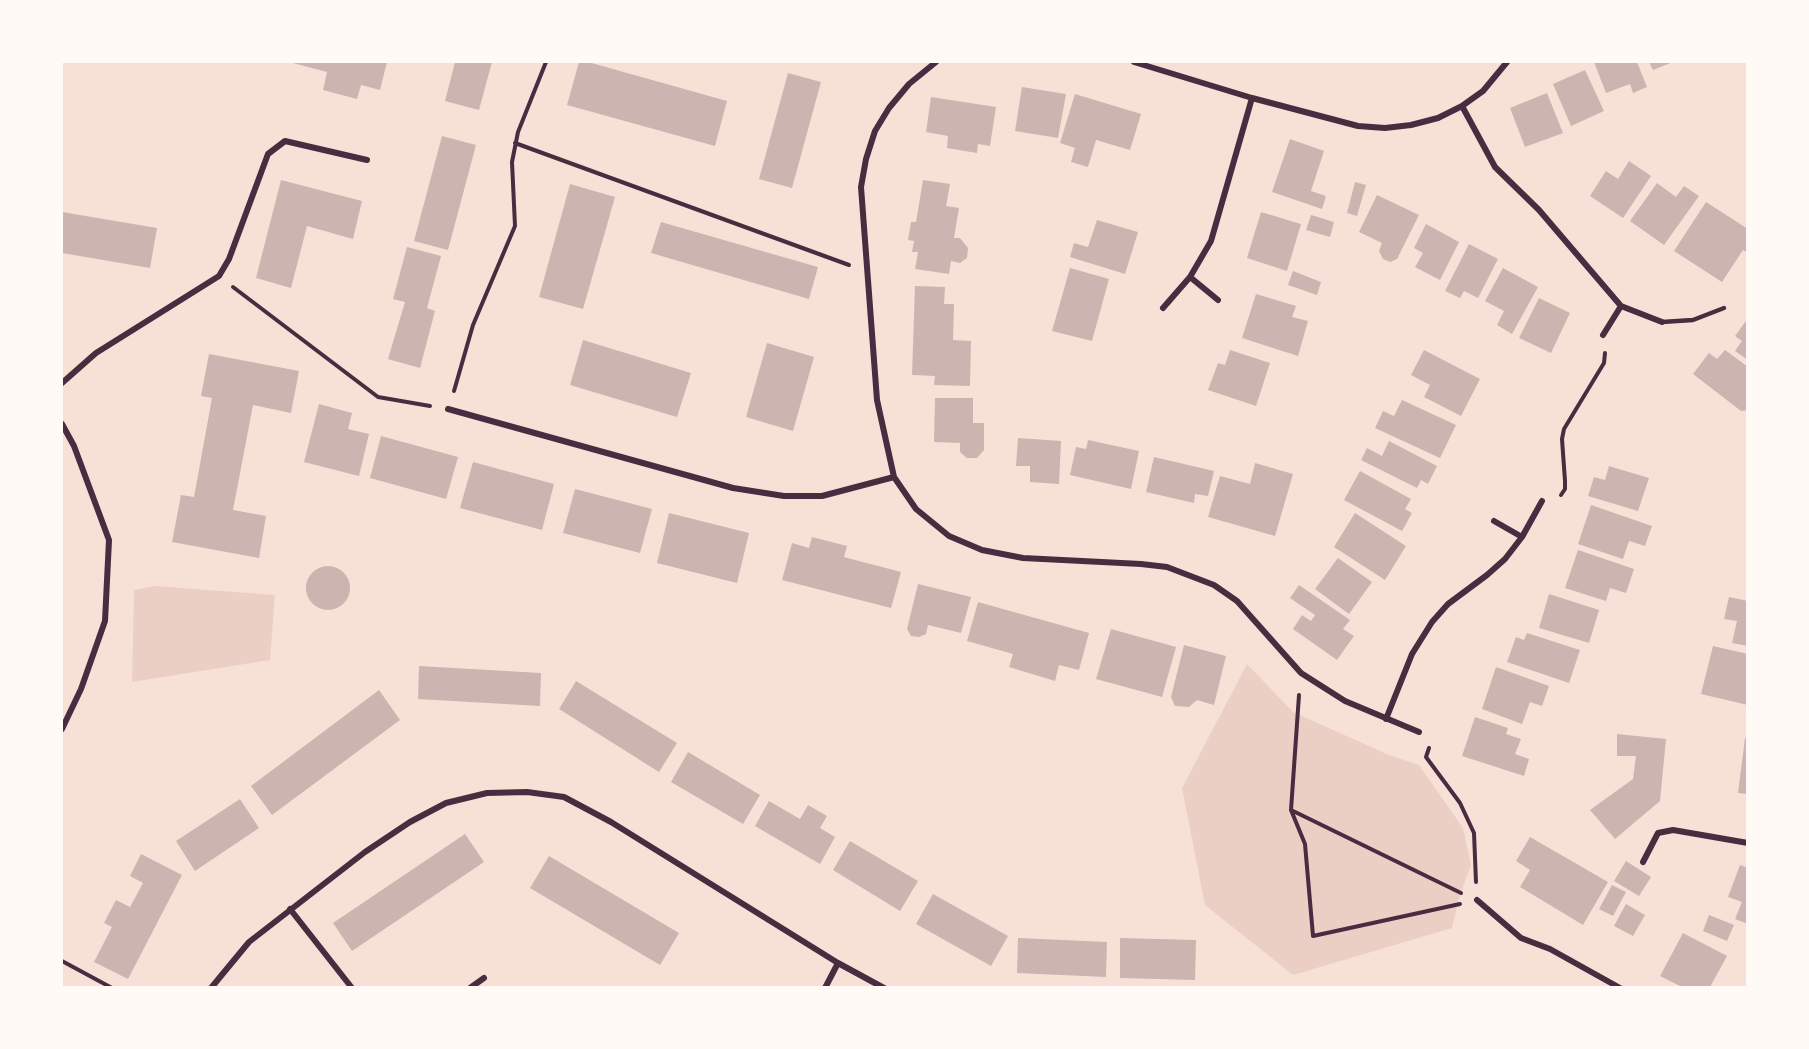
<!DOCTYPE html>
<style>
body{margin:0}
#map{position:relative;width:1809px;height:1049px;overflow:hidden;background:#f7e1d7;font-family:"Sofia Sans Condensed",sans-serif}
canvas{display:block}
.frame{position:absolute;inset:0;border:63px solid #fffaf5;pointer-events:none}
</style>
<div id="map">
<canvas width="1809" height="1049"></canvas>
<div class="frame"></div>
</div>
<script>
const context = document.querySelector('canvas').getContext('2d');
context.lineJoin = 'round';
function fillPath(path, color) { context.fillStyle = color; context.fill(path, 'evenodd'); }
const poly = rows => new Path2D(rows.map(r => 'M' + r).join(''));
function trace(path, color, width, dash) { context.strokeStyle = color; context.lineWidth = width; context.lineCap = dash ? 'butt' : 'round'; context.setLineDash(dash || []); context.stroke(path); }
const green = poly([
 [155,586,275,595,270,660,132,682,134,590],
 [1247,664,1293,712,1389,755,1419,765,1463,828,1471,865,1459,898,1452,928,1293,975,1205,905,1182,788]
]);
const building = poly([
 [289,62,387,62,380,90,361,85,357,99,323,90,327,72],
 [455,62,492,62,479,110,445,101],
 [579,62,588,62,727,101,715,146,567,105],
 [1594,62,1637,62,1647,87,1633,93,1630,84,1606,93],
 [1649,62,1673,62,1653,70],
 [1585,70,1604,111,1571,126,1553,84],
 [788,73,821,82,792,188,759,179],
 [1022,87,1066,94,1058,138,1015,131],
 [1547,93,1563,133,1525,147,1510,108],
 [1075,94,1141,114,1130,150,1096,140,1088,167,1071,162,1075,148,1060,143],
 [931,97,996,107,990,146,978,144,977,153,947,148,948,136,926,132],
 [442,136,476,145,448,250,414,241],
 [1290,139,1324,151,1311,191,1326,196,1322,209,1272,192],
 [1629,161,1651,176,1623,218,1590,196,1606,171,1618,179],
 [281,180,362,201,353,239,307,226,291,288,256,278],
 [923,180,950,184,946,206,959,208,954,238,960,238,968,248,967,258,960,263,951,261,949,274,915,269,918,252,912,252,914,241,908,240,911,222,916,222],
 [1355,182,1366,185,1357,216,1347,213],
 [1657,183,1676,197,1684,186,1699,196,1664,245,1630,221],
 [570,184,615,197,583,309,539,297],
 [1377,195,1419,215,1397,259,1390,262,1383,259,1379,251,1382,243,1359,232],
 [1706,202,1748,229,1748,253,1743,250,1722,282,1674,251],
 [62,212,157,228,150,268,62,253],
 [1261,212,1301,224,1287,271,1247,258],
 [1311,215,1334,222,1330,237,1306,230],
 [1097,220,1138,232,1125,274,1070,257,1074,243,1088,247],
 [661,222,818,267,809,299,651,253],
 [1426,224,1459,242,1440,280,1415,267,1423,253,1414,248],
 [1469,244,1498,259,1478,298,1464,291,1460,298,1445,291],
 [407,247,441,256,427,308,435,311,420,368,388,359,405,302,393,299],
 [1070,268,1109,279,1092,341,1052,331],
 [1503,268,1538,287,1512,334,1497,325,1504,311,1485,301],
 [1293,271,1321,282,1317,295,1288,285],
 [915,286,945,287,944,304,954,304,953,340,971,341,970,386,934,385,935,376,912,375],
 [1256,294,1296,306,1292,317,1308,321,1298,356,1242,338],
 [1539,298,1570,313,1551,353,1519,338],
 [1748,318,1748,360,1735,351,1742,341,1735,336],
 [583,340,691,373,677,417,570,385],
 [767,343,814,357,793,431,746,417],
 [1230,350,1270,363,1256,406,1208,390,1218,363,1225,365],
 [1424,350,1480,379,1461,416,1424,397,1430,385,1411,375],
 [1725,350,1748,367,1748,410,1741,411,1693,374,1709,353,1717,359],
 [209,354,299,371,291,413,253,405,233,510,266,516,259,558,172,542,181,495,194,497,212,398,201,396],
 [935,398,973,398,973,423,984,423,984,450,977,458,967,458,960,452,960,443,934,442],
 [1402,400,1456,425,1440,458,1375,428,1383,411,1394,416],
 [319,404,352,413,348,429,369,434,359,476,304,462],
 [381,436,458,457,446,499,370,478],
 [1018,438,1061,441,1059,484,1030,482,1030,466,1016,466],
 [1088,440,1139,451,1131,489,1070,475,1076,447,1086,449],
 [1389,441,1437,466,1428,484,1421,480,1417,488,1361,460,1367,448,1382,456],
 [1154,457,1214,471,1208,496,1195,494,1194,503,1146,492],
 [473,462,554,484,542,530,460,508],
 [1255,463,1293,474,1275,536,1208,517,1220,476,1250,484],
 [1609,466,1649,478,1638,511,1588,496,1594,477,1605,480],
 [1360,471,1411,499,1405,509,1412,513,1402,531,1344,500],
 [575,489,652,509,640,553,563,533],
 [1591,505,1652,526,1645,546,1629,541,1623,559,1578,544],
 [669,513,749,533,737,583,657,563],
 [1355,513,1406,546,1385,580,1334,547],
 [812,537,847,546,844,557,901,572,891,608,782,580,792,543,809,548],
 [1578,550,1634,569,1626,593,1610,588,1606,601,1565,588],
 [1338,558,1372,582,1349,614,1315,589],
 '306 588a22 22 0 1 1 44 0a22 22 0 1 1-44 0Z',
 [918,584,971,597,961,633,928,625,926,634,919,637,911,636,907,629],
 [1299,585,1350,620,1343,629,1354,636,1337,660,1293,629,1302,615,1311,621,1315,615,1290,598],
 [1549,594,1599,610,1589,643,1539,628],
 [1729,597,1748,601,1748,646,1732,643,1737,621,1724,619],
 [978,602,1089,633,1079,670,1059,665,1055,681,1009,667,1013,654,967,641],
 [1111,629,1176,647,1162,697,1096,679],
 [1527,633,1580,650,1569,683,1507,662,1516,637,1524,640],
 [1184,645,1226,656,1214,705,1197,700,1189,707,1175,706,1171,697],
 [1713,646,1748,654,1748,705,1701,694],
 [419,666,541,673,540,706,418,699],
 [1496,667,1549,686,1542,706,1530,702,1522,724,1482,709],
 [576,681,677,743,659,772,559,709],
 [379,690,400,720,272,815,251,786],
 [1475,717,1508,728,1506,734,1521,739,1515,754,1529,759,1524,776,1462,756],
 [1617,734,1666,739,1660,801,1615,839,1590,810,1633,779,1636,756,1617,756],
 [1745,738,1748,738,1748,794,1738,793],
 [688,752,760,795,743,824,671,782],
 [240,799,259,828,195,871,176,841],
 [769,801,800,819,808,805,827,816,820,828,835,837,820,864,755,826],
 [465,834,484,862,352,951,333,923],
 [1530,837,1608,882,1583,925,1520,887,1530,870,1516,861],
 [850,841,918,881,900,911,833,870],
 [141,854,182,875,128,979,94,962,112,927,104,923,116,900,130,907,143,883,130,876],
 [549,856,679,933,660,965,530,888],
 [1626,861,1651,877,1639,896,1614,881],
 [1740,865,1748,868,1748,924,1735,919,1742,902,1728,897],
 [1612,885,1626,892,1613,916,1599,909],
 [933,894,1008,936,991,966,916,924],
 [1626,904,1645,915,1633,936,1614,926],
 [1709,915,1734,925,1727,941,1703,931],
 [1683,933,1727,956,1710,987,1682,987,1660,976],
 [1018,938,1107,942,1106,977,1017,973],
 [1120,938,1196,940,1195,980,1120,978]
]);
const path = poly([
 [515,143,849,265],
 [233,287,378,397,430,406],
 [454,391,473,325,515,226,512,162,518,132,546,62],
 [1561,495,1565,489,1565,481,1562,439,1564,429,1604,363,1605,353],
 [1299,695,1291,810,1305,844,1313,936,1460,904],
 [1429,748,1426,757,1460,803,1474,833,1476,882],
 [1291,810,1461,893],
 [62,961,112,988]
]);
const service = poly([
 [1662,322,1693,320,1724,308]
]);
const minor = poly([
 [936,62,909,84,889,108,875,131,866,159,861,187,877,400,894,477,916,509,949,536,982,550,1023,558,1141,564,1167,567,1214,585,1237,601,1301,673,1345,701,1419,732],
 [1134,62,1252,98,1358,126,1385,128,1411,125,1438,118,1462,106,1483,91,1507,62],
 [1462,106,1495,167,1539,210,1621,306,1662,322],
 [1190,277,1218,300],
 [1163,308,1190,277,1211,241,1252,98],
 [1603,335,1621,306],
 [62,383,96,353,219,276,229,259,268,154,285,141,367,160],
 [448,409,733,488,784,496,822,496,894,477],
 [62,424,74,446,109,540,105,621,81,689,62,729],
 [1494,521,1522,537],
 [1386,719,1412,654,1432,622,1448,604,1487,575,1505,559,1522,537,1542,501],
 [1643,862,1658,833,1673,830,1748,843],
 [1477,900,1521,938,1550,949,1620,988],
 [290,909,352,988],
 [211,988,249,942,365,852,410,822,446,803,487,793,527,792,564,797,611,822,838,963,884,988],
 [470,988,484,978],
 [825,988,838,963]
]);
fillPath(green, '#ebcfc5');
fillPath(building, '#ccb4b1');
trace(path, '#4a2c40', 4);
trace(service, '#4a2c40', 4.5);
trace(minor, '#4a2c40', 6);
</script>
